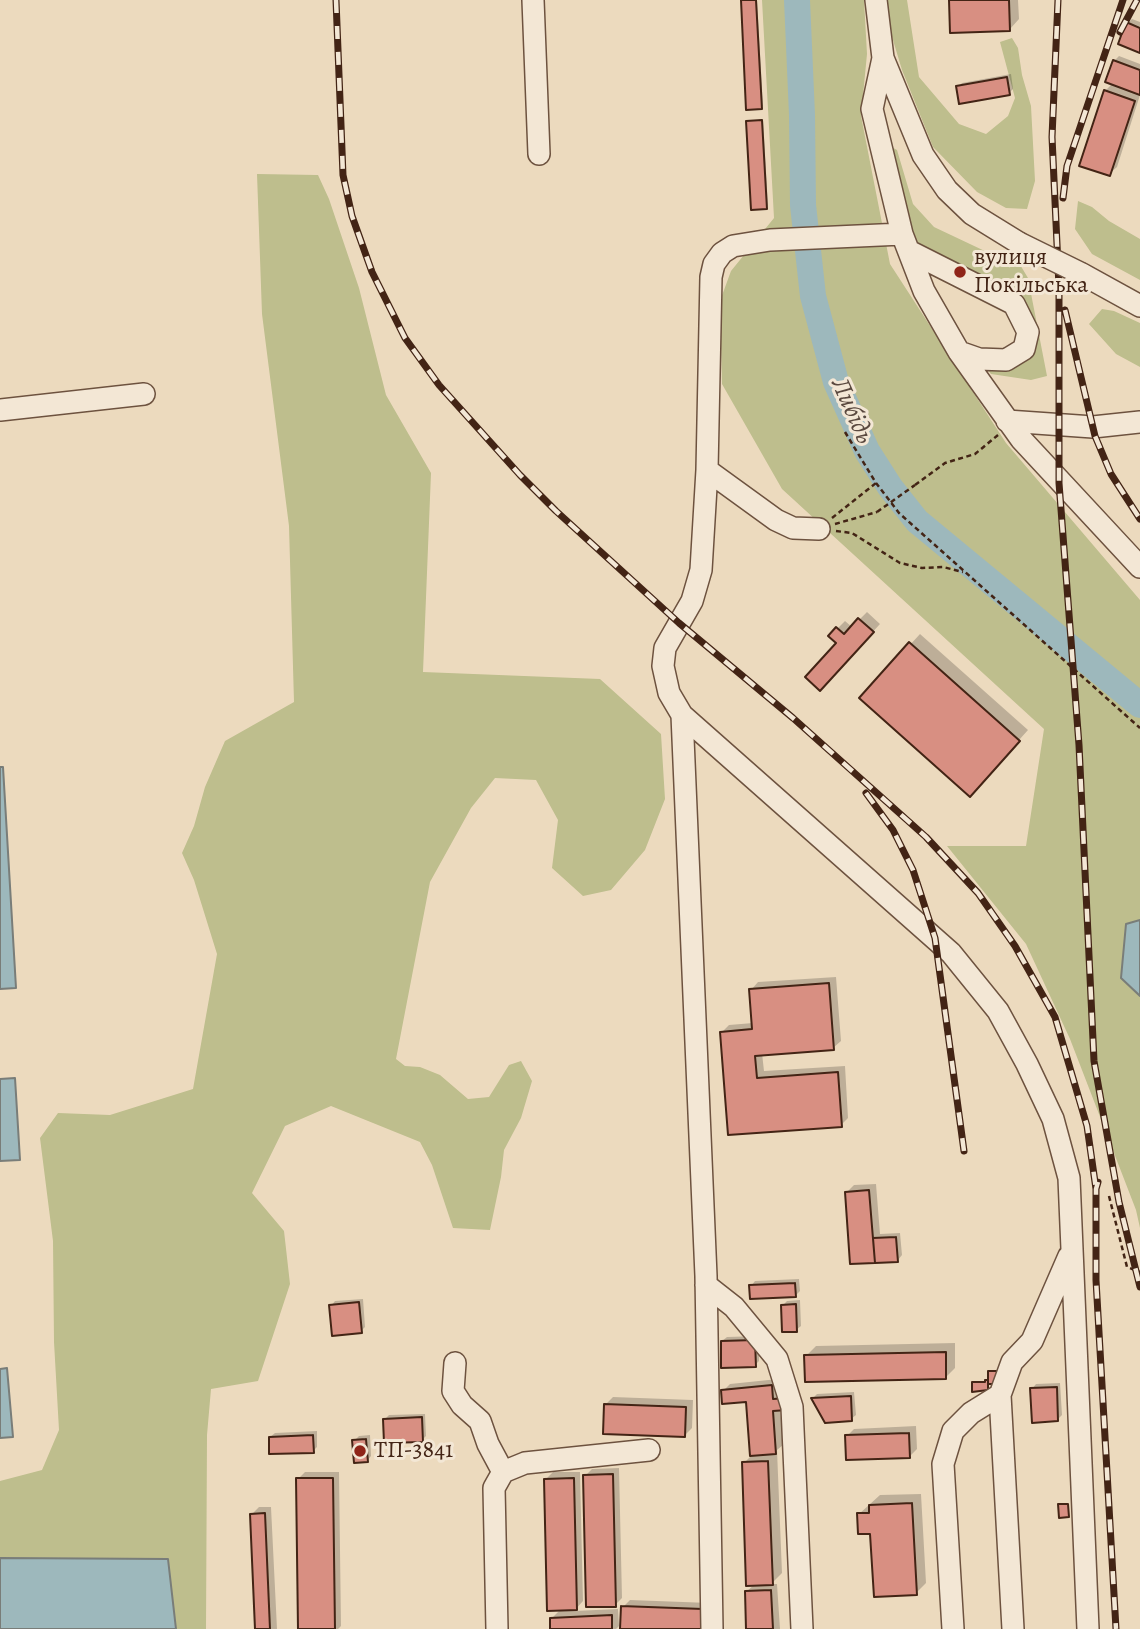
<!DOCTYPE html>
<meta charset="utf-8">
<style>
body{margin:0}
canvas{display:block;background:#ecdabe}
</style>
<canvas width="1140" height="1629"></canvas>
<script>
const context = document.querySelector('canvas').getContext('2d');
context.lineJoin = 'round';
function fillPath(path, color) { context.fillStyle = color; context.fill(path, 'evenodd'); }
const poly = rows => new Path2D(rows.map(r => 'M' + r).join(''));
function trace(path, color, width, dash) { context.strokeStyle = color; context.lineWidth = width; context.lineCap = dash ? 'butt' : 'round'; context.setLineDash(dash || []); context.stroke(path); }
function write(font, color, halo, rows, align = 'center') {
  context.font = font + ' Alegreya,serif'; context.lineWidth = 6; context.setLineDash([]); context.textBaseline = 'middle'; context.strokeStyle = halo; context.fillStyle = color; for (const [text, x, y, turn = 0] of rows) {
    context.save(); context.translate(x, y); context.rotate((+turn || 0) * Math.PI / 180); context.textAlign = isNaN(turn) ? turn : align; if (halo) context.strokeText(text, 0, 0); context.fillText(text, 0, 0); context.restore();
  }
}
const green = poly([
 [762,0,864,0,867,54,861,116,890,264,1006,443,1140,600,1140,920,1126,924,1121,977,1140,996,1140,1228,1136,1210,1070,1039,1026,944,947,846,1026,846,1044,729,782,489,722,384,720,301,731,271,774,218],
 [886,0,907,0,919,77,959,124,986,134,1008,116,1015,98,1000,42,1012,38,1018,48,1022,75,1031,106,1035,181,1027,209,1006,208,977,192,933,147,902,70,887,20],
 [886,144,897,150,913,204,934,227,989,253,1019,263,1028,278,1047,376,1031,380,991,374,979,359,1024,349,1014,304,915,245],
 [257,174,318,175,329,199,359,288,386,395,431,473,423,672,600,679,661,734,665,799,645,850,611,890,583,896,552,868,558,820,536,780,495,778,471,808,430,882,396,1059,405,1066,420,1067,440,1075,468,1099,489,1097,509,1065,521,1061,532,1081,521,1118,504,1150,501,1177,490,1230,453,1228,432,1165,420,1142,331,1106,285,1126,252,1193,284,1231,290,1284,258,1381,211,1389,207,1435,206,1629,0,1629,0,1481,42,1470,59,1430,54,1342,53,1241,40,1138,58,1113,110,1115,193,1089,217,954,194,880,182,853,194,826,205,787,225,741,294,702,289,526,262,314],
 [1078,201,1092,207,1109,221,1140,239,1140,280,1092,254,1075,229],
 [1102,309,1114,311,1140,323,1140,367,1116,354,1089,324]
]);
const water = poly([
 [0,767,3,767,16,988,0,989,0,767],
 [1140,920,1140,996,1121,978,1126,924,1140,920],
 [15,1078,20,1160,0,1161,0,1079,15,1078],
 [7,1368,13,1437,0,1438,0,1369,7,1368],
 [0,1558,168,1559,176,1629,0,1629,0,1558]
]);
const shadow = poly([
 [742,0,757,0,763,106,761,107],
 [950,0,1018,0,1019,19,1010,29],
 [1132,19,1140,22,1140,51,1128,23],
 [1119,56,1140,64,1140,95,1117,167,1109,174,1105,91,1113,83,1114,61],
 [1011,74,1013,89,1009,93,958,87,962,83],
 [763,119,768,206,767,207,748,122],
 [867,612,880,624,827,682,838,643,830,636,845,621,852,627],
 [920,634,1028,730,979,785,861,698],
 [836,977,841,1041,833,1048,762,1053,764,1071,845,1066,848,1118,841,1125,729,1133,722,1032,729,1025,753,1023,751,990,758,982],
 [876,1184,880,1234,900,1233,902,1255,898,1260,875,1261,846,1193,854,1185],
 [799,1279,800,1291,795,1296,751,1286,755,1281],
 [363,1299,365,1327,361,1331,331,1306,335,1301],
 [800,1300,801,1326,796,1330,782,1306,787,1301],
 [759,1336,759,1361,755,1365,722,1341,727,1337],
 [955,1343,955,1368,946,1377,806,1356,816,1346],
 [778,1379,783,1445,777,1450,782,1573,771,1584,777,1584,780,1629,748,1629,746,1592,755,1584,744,1463,752,1455,748,1401,723,1391,730,1384],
 [1060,1383,1062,1415,1057,1420,1032,1389,1036,1384],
 [854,1392,856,1415,851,1419,813,1398,817,1394],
 [613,1397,693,1400,692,1428,685,1435,606,1404],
 [425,1414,426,1436,422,1440,385,1419,389,1415],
 [916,1426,917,1449,910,1456,847,1436,854,1429],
 [317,1431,317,1447,313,1451,270,1437,275,1433],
 [370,1435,371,1456,367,1461,354,1441,359,1436],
 [619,1468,622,1598,615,1605,585,1476,592,1469],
 [305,1472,339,1472,341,1626,338,1629,300,1629,298,1479],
 [553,1472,580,1472,583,1601,574,1611,618,1609,619,1626,616,1629,552,1629,552,1618,561,1609,546,1479],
 [921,1494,926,1583,916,1593,859,1514,880,1495],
 [259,1507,271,1507,277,1629,257,1629,252,1514],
 [630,1600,710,1603,709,1629,622,1629,623,1607]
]);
const river = poly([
 [797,0,802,115,803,205,813,296,836,382,867,451,890,487,917,521,1140,705]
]);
const building = poly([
 [741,0,756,0,762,109,746,110,741,0],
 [949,0,1009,0,1010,31,950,33,949,0],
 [1126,22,1140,28,1140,53,1118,44,1126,22],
 [1113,60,1140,70,1140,95,1105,82,1113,60],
 [1007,77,1010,95,959,104,956,86,1007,77],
 [1104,90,1135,101,1110,176,1079,166,1104,90],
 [762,120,767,209,751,210,746,121,762,120],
 [858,618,874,632,820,691,805,677,836,643,828,636,836,627,844,634,858,618],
 [909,642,1020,741,970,797,859,698,909,642],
 [829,983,834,1050,755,1056,757,1078,838,1072,842,1127,728,1135,720,1032,752,1029,749,989,829,983],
 [869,1190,875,1263,850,1264,845,1192,869,1190],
 [896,1237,898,1262,875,1263,873,1238,896,1237],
 [795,1283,796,1297,750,1299,749,1285,795,1283],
 [359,1302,362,1333,332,1336,329,1305,359,1302],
 [796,1304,797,1332,782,1332,781,1305,796,1304],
 [755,1340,756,1367,721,1368,721,1341,755,1340],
 [946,1352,946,1379,805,1382,804,1355,946,1352],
 [988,1371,999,1371,999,1384,988,1384,988,1371],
 [985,1380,988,1380,988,1390,972,1392,972,1382,985,1382,985,1380],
 [772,1385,773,1399,787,1398,787,1410,773,1411,776,1454,750,1456,746,1402,722,1404,721,1390,772,1385],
 [1057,1387,1058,1421,1032,1423,1030,1388,1057,1387],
 [851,1396,852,1421,825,1423,811,1398,851,1396],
 [604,1404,686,1407,685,1437,603,1434,604,1404],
 [422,1417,423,1442,384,1443,383,1419,422,1417],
 [909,1433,910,1458,846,1460,845,1435,909,1433],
 [313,1435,314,1453,269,1454,269,1437,313,1435],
 [366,1439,368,1462,354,1463,352,1440,366,1439],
 [768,1461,773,1585,746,1586,742,1462,768,1461],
 [613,1474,616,1607,586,1607,583,1475,613,1474],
 [296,1478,333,1478,335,1629,298,1629,296,1478],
 [574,1478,577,1610,547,1611,544,1479,574,1478],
 [912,1503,917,1595,874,1597,870,1534,858,1534,857,1513,869,1513,869,1505,912,1503],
 [1058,1504,1068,1504,1069,1517,1059,1518,1058,1504],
 [265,1513,270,1629,255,1629,250,1514,265,1513],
 [771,1590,773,1629,746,1629,745,1591,771,1590],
 [621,1606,703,1609,702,1629,620,1629,621,1606],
 [612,1615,612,1629,550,1629,550,1618,612,1615]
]);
const path = poly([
 [845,432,876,483,899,513,1140,728],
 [915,485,945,463,975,454,998,435],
 [832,518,876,483],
 [835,524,877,512],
 [836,531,852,533,900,563,922,568,943,567,963,572],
 [1109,1196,1127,1267,1140,1272]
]);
const minor = poly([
 [533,0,539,154],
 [876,0,883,58,872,109,902,234,924,291,959,352,1021,439,1140,567],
 [883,58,923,155,947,190,972,214,1019,243],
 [902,234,770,240,733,246,722,253,714,264,711,277,707,470,701,570,692,601,665,648,663,666,669,693,682,715,951,953,998,1011,1027,1064,1053,1119,1069,1178,1088,1629],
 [909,251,1014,304,1028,332,1024,349,1006,360,979,359,959,352],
 [1082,274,1140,306],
 [0,410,144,394],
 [1007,421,1093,427,1140,422],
 [707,470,776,520,793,528,819,529],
 [682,715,706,1276,712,1629],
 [706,1285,734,1307,777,1359,792,1407,802,1629],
 [455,1363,453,1391,462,1405,480,1421,488,1444,503,1472],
 [1000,1395,1013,1629],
 [497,1629,494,1488,503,1472,525,1463,649,1450],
 [953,1629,943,1464,953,1431,971,1413,1000,1395,1012,1362,1032,1341,1069,1256]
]);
const rail = poly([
 [336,0,343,175,352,216,372,272,405,338,439,385,520,475,556,511,679,623,793,718,926,837,978,893,1015,946,1055,1017,1087,1126,1096,1189],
 [1058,0,1052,137,1059,287,1059,483,1079,745,1094,1061,1119,1202,1140,1287],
 [1120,32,1137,0],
 [1063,198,1067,166,1123,0],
 [1065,310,1095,436,1111,474,1140,519],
 [866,793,893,830,913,870,935,938,964,1151],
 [1098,1182,1096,1189,1096,1280,1116,1629]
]);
const pathBridge = poly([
 [877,512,915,485]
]);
const minorBridge = poly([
 [1019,243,1082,274]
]);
const markers = [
 [960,272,7,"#8f2418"],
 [360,1451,7,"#8f2418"]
];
const poiNames = [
 ["вулиця",974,258],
 ["Покільська",974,286],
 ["ТП-3841",374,1451]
];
const waterNames = [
 ["Либідь",851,411,66]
];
fillPath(green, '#bebe8d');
fillPath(water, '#9db8bc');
trace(water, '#797d79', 2);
fillPath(shadow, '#0003');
trace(river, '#9db8bc', 26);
fillPath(building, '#d88f82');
trace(building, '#432415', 2);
trace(minor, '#6d523f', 24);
trace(path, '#432415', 2.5, [5, 3.5]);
trace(minor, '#f3e7d5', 21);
trace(rail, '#432415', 7);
trace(rail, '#f3e7d5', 4.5, [13]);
trace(minorBridge, '#6d523f', 24, []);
trace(pathBridge, '#432415', 2.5, [5, 3.5]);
trace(minorBridge, '#f3e7d5', 21);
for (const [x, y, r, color] of markers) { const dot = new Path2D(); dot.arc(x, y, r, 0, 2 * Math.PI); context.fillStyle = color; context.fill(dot); trace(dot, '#f3e7d5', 2.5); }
write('24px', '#432415', '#f3e7d5', poiNames, 'left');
write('italic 26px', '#5a493f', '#f3e7d5', waterNames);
</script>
